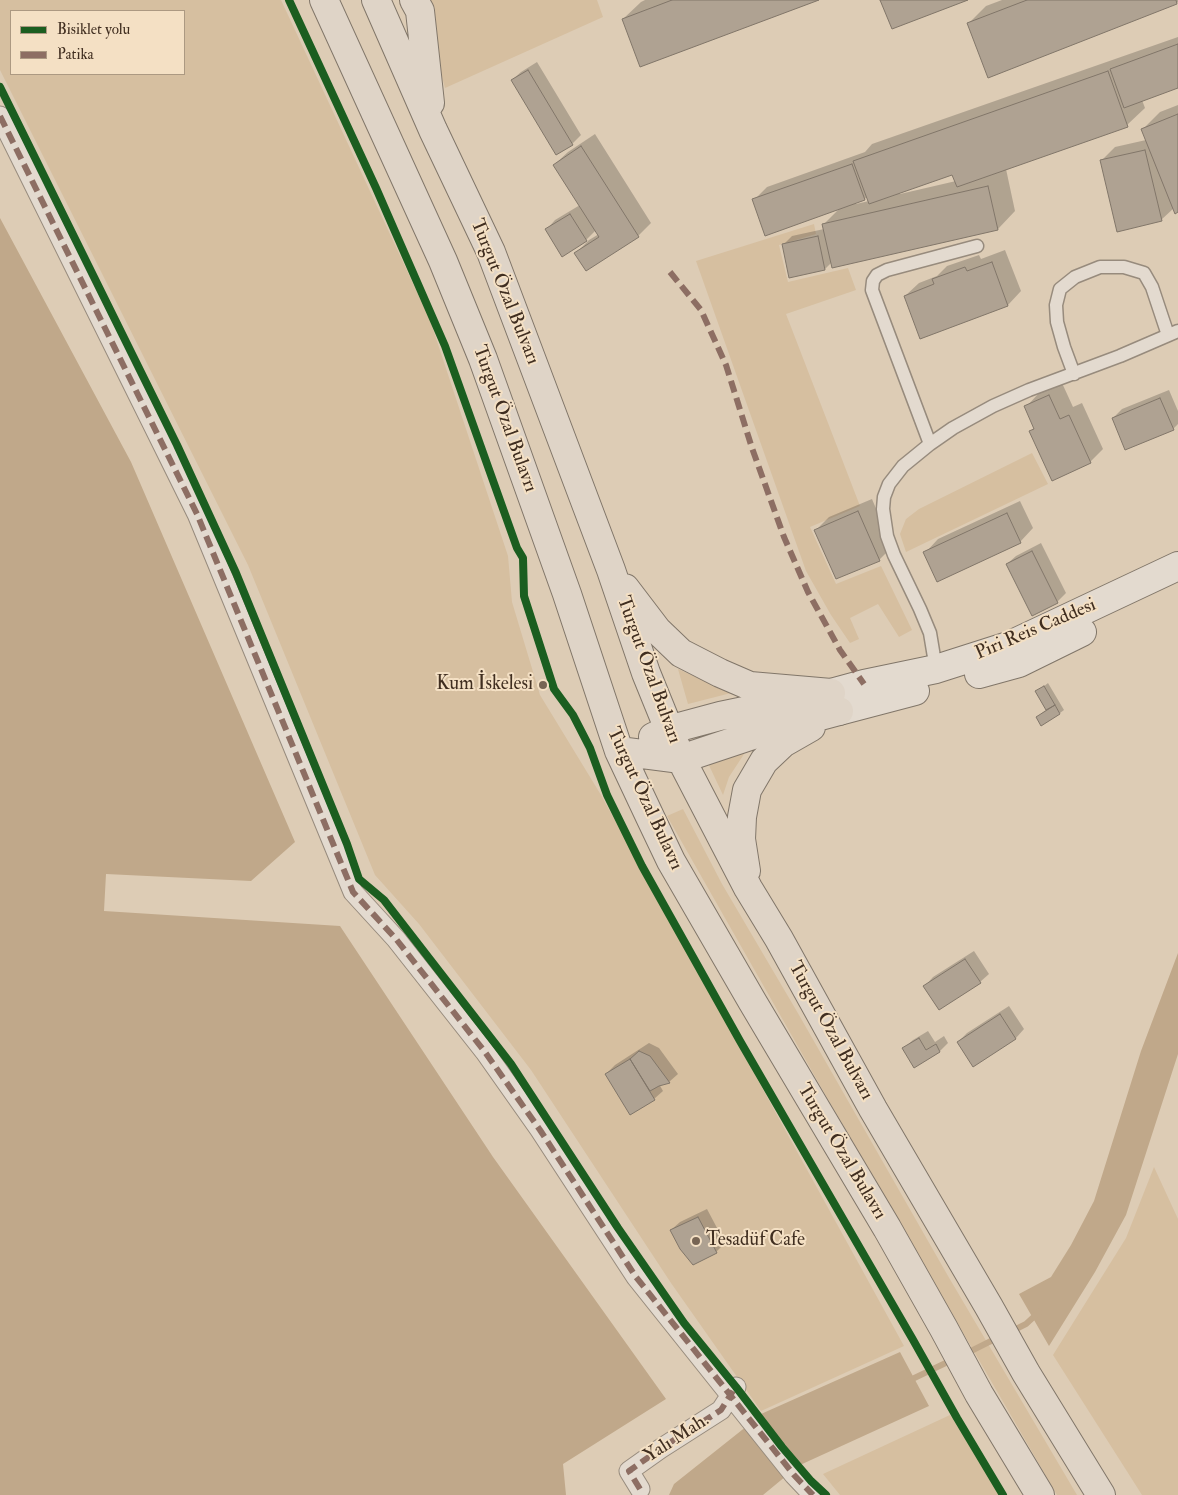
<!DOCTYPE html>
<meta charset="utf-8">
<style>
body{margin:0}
#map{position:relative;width:1178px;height:1495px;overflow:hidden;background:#ddccb5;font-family:"IM FELL Double Pica",serif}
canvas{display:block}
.legend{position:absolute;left:10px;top:10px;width:175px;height:65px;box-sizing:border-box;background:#f4e0c4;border:1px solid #ac9982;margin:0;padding:6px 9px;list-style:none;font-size:15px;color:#402e20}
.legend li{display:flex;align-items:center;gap:10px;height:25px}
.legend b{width:25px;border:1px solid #ac9982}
</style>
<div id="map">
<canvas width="1178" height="1495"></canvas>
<ul class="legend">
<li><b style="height:6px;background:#1b5e20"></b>Bisiklet yolu</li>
<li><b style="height:6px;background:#8d6e63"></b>Patika</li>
</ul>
</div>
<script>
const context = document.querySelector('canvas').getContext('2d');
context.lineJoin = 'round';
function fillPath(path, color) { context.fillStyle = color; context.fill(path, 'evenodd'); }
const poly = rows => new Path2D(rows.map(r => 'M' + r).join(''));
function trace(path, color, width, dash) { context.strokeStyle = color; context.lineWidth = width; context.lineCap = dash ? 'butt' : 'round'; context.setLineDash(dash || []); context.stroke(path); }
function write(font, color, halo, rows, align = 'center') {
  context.font = font + ' "IM FELL Double Pica",serif'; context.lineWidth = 4; context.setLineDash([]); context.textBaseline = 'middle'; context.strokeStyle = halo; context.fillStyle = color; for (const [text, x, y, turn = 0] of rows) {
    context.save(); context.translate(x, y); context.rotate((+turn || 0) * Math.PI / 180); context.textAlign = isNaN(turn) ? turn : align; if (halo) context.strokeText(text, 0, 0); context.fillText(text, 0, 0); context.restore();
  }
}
const green = poly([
 [0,0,281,0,430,320,508,556,512,602,540,695,601,795,904,1346,761,1411,671,1283,531,1070,419,924,375,875,248,565,0,70],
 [11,11,184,11,184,74,11,74],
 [422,0,597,0,603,17,445,88],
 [814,224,816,234,779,245,788,282,848,268,856,290,786,314,860,506,810,527,836,584,881,566,912,630,899,637,878,604,850,618,859,639,850,643,831,615,806,571,696,261],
 [1032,453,1048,484,906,552,900,534,906,519,919,509],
 [678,669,731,693,688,704],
 [748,748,729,777,723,795,706,759],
 [683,809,722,884,799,1015,948,1276,1077,1495,1057,1495,825,1094,667,816],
 [1154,1167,1178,1219,1178,1495,1142,1495,1053,1355,1126,1238],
 [950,1415,1004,1495,840,1495,823,1474]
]);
const water = poly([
 [0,218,131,462,295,842,251,881,106,874,104,911,340,926,493,1157,666,1399,563,1464,566,1495,0,1495],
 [1178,953,1178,1054,1126,1215,1095,1272,1049,1346,1019,1294,1051,1277,1071,1245,1094,1201,1141,1051],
 [900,1352,929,1406,800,1465,761,1414],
 [747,1426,786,1476,763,1495,669,1495,674,1484]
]);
const shadow = poly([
 [645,0,816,0,623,19,641,2],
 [1002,0,1178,0,1178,2,1177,3,968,24,986,6],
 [1178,37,1178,87,1142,100,1145,108,1127,125,1006,169,1015,211,998,229,832,262,825,269,783,245,792,236,824,229,823,225,841,207,754,200,767,187,865,152,872,144],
 [953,173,956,181,900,194,900,192],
 [867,196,869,201,856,204,856,202,865,199],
 [537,62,581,135,572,144,512,80,521,72],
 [1178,105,1178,211,1174,208,1161,220,1102,160,1115,147,1146,140,1142,130,1160,112],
 [595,134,651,223,638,236,586,269,576,253,589,240,599,234,596,230,586,240,547,229,555,220,580,205,554,165,568,152],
 [1005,250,1021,291,1008,305,921,337,905,296,919,283,937,276,947,266,979,255,981,259],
 [1062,383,1073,407,1082,403,1103,449,1090,462,1031,431,1035,427,1026,407,1039,393],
 [1169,390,1178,411,1178,424,1173,429,1113,418,1122,409],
 [872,499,892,547,879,560,816,530,829,517],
 [1020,501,1033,528,1020,542,925,553,938,539],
 [1041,543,1066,593,1057,602,1007,564,1016,556],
 [1048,683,1064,710,1060,713,1037,717,1047,709,1037,692],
 [974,951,989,974,980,982,939,1008,925,986,933,977],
 [1009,1006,1024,1029,1016,1038,974,1065,958,1042,967,1033],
 [928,1031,935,1042,944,1036,948,1043,940,1051,904,1048,913,1040],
 [649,1043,659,1048,678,1074,669,1082,659,1084,663,1091,654,1099,606,1074,615,1065],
 [707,1209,725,1243,716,1252,671,1230,680,1222]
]);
const stream = poly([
 [1010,1332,1026,1324,1039,1312],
 [965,1354,999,1337],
 [906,1382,954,1359]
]);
const building = poly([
 [672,0,819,0,640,67,622,19,672,0],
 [880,0,968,0,892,29,880,0],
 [1027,0,1176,0,1177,4,988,78,967,23,1027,0],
 [1178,44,1178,88,1124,108,1110,69,1178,44],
 [528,70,573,145,556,155,511,80,528,70],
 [1108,71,1128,127,957,187,952,175,869,204,853,161,1108,71],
 [1178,114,1178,212,1175,214,1141,129,1178,114],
 [581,146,639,237,586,271,574,253,599,237,553,165,581,146],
 [1145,150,1162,221,1117,232,1100,160,1145,150],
 [852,164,865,200,765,236,752,199,852,164],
 [988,186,998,230,832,268,822,224,988,186],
 [570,214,587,241,562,257,545,229,570,214],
 [818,236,825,270,789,278,782,244,818,236],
 [992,262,1008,306,920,339,904,296,934,284,932,279,965,267,967,271,992,262],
 [1049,395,1060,419,1069,415,1091,463,1052,481,1029,431,1034,429,1024,406,1049,395],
 [1160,398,1174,430,1125,450,1112,418,1160,398],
 [858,511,880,561,836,579,814,530,858,511],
 [1007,513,1021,543,937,582,923,552,1007,513],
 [1032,551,1058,603,1032,616,1006,564,1032,551],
 [1044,686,1055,705,1046,710,1035,691,1044,686],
 [1055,705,1060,714,1041,726,1036,717,1055,705],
 [965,959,981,983,939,1010,923,986,965,959],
 [1000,1014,1016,1039,973,1067,957,1042,1000,1014],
 [919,1038,926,1050,936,1044,940,1052,914,1068,902,1048,919,1038],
 [639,1051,650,1056,670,1083,659,1086,650,1091,630,1059,639,1051],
 [630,1059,655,1100,630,1115,605,1074,630,1059],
 [698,1217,717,1253,693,1265,680,1249,670,1230,698,1217]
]);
const service = poly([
 [1074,374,1064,347,1057,322,1056,305,1060,289,1075,277,1100,267,1124,267,1144,273,1152,287,1168,335],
 [930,444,872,290,873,281,877,275,887,270,977,246],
 [936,669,930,633,920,609,894,555,887,536,883,509,884,497,889,484,903,466,930,444,953,428,993,406,1029,390,1120,356,1178,331]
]);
const pedestrian = poly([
 [0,116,197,514,353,892,396,939,485,1052,540,1130,636,1277,794,1475,813,1495],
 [640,1489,629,1471,660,1449,721,1410,736,1387]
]);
const secondary = poly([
 [979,674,1019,663,1082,632],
 [831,693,864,684,936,669,1008,646,1178,566],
 [839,711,915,691]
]);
const trunk = poly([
 [324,0,443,261,483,359,567,594,619,751,651,819,671,861,752,1001,887,1228,944,1329,979,1394,1040,1495],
 [376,0,433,130,491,252,611,570,646,673,681,759,748,888,779,939,873,1109,989,1307,1026,1373,1101,1495],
 [414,0,420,11,430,103],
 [625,588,657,630,681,653,720,673,750,686,831,693],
 [653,737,668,730,720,716,802,699],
 [619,751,681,759,768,730,839,711],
 [746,871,741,839,742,817,747,790,764,761,783,743,811,727]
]);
const quiet = poly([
 [0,116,197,514,353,892,396,939,485,1052,540,1130,636,1277,794,1475,813,1495],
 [670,272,701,310,726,365,752,448,784,537,808,592,840,650,864,684],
 [640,1489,629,1471,660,1449,721,1410,733,1391]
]);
const cycleway = poly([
 [289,0,376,188,445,346,517,548,523,558,524,596,554,689,573,715,590,748,607,795,642,866,740,1041,912,1338,957,1418,1003,1495],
 [0,87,177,445,236,573,347,844,359,879,384,900,511,1064,618,1228,684,1323,736,1387,782,1447,811,1481,826,1495]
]);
const markers = [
 [543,685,5,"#776554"],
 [696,1241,5,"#776554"]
];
const streetNames = [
 ["Turgut Özal Bulvarı",504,292,68],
 ["Turgut Özal Bulavrı",504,419,70],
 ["Piri Reis Caddesi",1036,630,-23],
 ["Turgut Özal Bulvarı",648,670,70],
 ["Turgut Özal Bulavrı",644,799,65],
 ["Turgut Özal Bulvarı",830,1031,61],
 ["Turgut Özal Bulavrı",841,1152,59],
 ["Yalı Mah.",677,1439,-33]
];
const poiNames = [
 ["Kum İskelesi",533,685],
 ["Tesadüf Cafe",706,1241,"left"]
];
fillPath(green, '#d6bfa0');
fillPath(water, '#c0a88a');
fillPath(shadow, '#0003');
trace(stream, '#c0a88a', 6);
fillPath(building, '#afa292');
trace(building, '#817669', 1);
trace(service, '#978b7d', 15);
trace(pedestrian, '#978b7d', 21);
trace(secondary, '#817669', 30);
trace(trunk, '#817669', 30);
trace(service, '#e3dacf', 12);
trace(pedestrian, '#e3dacf', 19);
trace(secondary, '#e3dacf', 28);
trace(trunk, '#dfd4c7', 28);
trace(quiet, '#8d6e63', 6, [12, 6]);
trace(cycleway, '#1b5e20', 8);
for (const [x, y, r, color] of markers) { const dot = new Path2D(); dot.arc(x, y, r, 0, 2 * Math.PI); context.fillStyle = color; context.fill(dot); trace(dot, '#f4e0c4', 2); }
write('19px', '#402e20', '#f4e0c4', streetNames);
write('19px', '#402e20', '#f4e0c4', poiNames, 'right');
</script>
